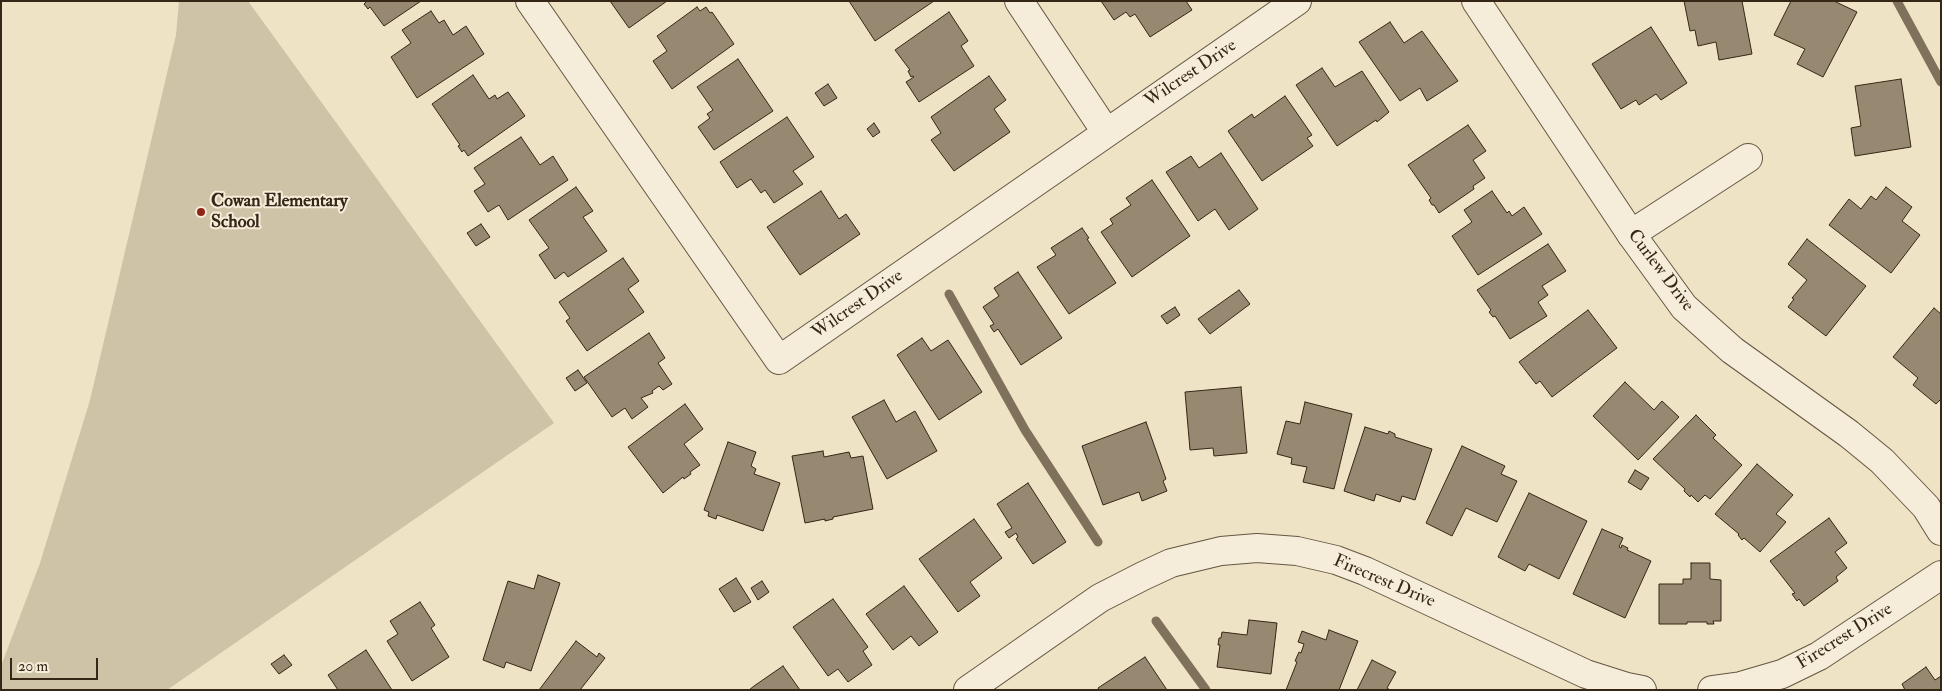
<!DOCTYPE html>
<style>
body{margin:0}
#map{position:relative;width:1942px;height:691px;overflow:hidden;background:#efe3c5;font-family:"IM FELL Double Pica",serif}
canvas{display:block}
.frame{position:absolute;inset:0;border:2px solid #352616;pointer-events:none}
.scale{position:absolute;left:10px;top:658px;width:88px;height:22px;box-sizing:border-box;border:2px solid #352616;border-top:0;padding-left:6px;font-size:15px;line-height:18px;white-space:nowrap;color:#352616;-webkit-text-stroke:4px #f5edd9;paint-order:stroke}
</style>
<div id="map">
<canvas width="1942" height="691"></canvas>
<div class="frame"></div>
<div class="scale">20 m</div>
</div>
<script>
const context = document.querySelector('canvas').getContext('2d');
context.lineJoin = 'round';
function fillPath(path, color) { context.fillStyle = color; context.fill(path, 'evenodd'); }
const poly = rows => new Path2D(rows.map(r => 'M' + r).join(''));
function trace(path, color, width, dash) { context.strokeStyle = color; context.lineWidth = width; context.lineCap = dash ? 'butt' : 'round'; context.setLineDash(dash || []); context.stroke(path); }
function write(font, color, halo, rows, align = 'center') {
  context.font = font + ' "IM FELL Double Pica",serif'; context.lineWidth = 4; context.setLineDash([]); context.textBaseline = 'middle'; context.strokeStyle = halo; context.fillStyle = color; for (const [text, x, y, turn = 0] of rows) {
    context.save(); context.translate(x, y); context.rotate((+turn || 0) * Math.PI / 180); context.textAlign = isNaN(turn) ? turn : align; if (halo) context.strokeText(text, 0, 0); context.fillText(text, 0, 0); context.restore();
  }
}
const green = poly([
 [179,1,248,1,554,423,167,690,1,690,1,666,40,563,90,400,176,35]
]);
const stream = poly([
 [1897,1,1941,82],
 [949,294,1025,430,1098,542],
 [1156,621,1206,690]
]);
const building = poly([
 [367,1,421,1,384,26,370,7,368,9,364,4,367,1],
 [610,1,667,1,629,28,610,1],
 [846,1,934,1,875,41,849,1,846,1],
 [1101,1,1186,1,1192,10,1150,37,1135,14,1130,17,1126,12,1114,20,1101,1],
 [1684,1,1742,1,1752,54,1719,60,1716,42,1698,46,1695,30,1690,31,1684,1],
 [1791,1,1834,1,1857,12,1823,77,1797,64,1805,49,1774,35,1791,1],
 [697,7,700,11,706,7,710,13,712,12,734,44,672,89,653,61,667,51,657,36,697,7],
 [431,11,439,23,444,20,453,35,466,26,484,54,417,98,391,57,411,43,402,30,431,11],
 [949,12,968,41,961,46,974,66,919,102,906,82,914,77,913,76,911,77,908,71,910,70,895,50,949,12],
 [1390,22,1404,43,1422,31,1458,81,1427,101,1420,88,1400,101,1359,42,1390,22],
 [1651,27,1687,83,1661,100,1656,94,1639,105,1636,100,1621,109,1592,64,1651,27],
 [738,59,773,111,714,150,698,127,710,118,707,114,713,110,697,87,738,59],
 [1322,68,1335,87,1362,71,1389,112,1377,122,1376,120,1337,146,1296,85,1322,68],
 [473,75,489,99,495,95,497,99,508,92,525,116,468,156,464,150,462,152,458,146,460,145,432,104,473,75],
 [989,76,1006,100,994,109,1010,132,954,171,931,140,941,133,931,117,989,76],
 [1901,79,1911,147,1855,156,1851,128,1861,126,1855,86,1901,79],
 [828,84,837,98,824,106,815,93,828,84],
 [1285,96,1312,135,1307,138,1313,146,1262,181,1228,131,1252,114,1254,118,1285,96],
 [787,117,814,157,793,171,803,184,774,203,765,190,761,193,751,179,737,188,720,162,787,117],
 [874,123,880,132,873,137,867,129,874,123],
 [1468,125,1486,151,1473,160,1485,178,1473,186,1474,189,1439,213,1434,205,1432,205,1429,200,1431,198,1408,165,1468,125],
 [521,137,540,165,553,156,568,180,508,220,499,205,488,212,474,191,485,184,474,168,521,137],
 [1221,153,1258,209,1229,230,1215,209,1198,221,1166,172,1191,156,1199,168,1221,153],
 [1152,180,1190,236,1132,277,1101,232,1113,224,1110,219,1131,205,1126,198,1152,180],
 [576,187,593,211,583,217,607,251,568,277,564,272,555,279,539,255,549,248,529,220,576,187],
 [1886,187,1912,207,1902,221,1920,235,1891,273,1829,225,1849,199,1861,209,1871,196,1876,200,1886,187],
 [821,191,839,219,846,214,860,234,800,275,767,227,821,191],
 [1492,191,1507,213,1509,211,1512,216,1524,207,1542,234,1478,275,1452,236,1472,222,1464,210,1492,191],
 [481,224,490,237,476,246,467,233,481,224],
 [1082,228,1089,238,1087,239,1116,283,1069,314,1037,267,1056,255,1051,248,1082,228],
 [1807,239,1866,286,1826,336,1788,307,1794,299,1792,298,1807,280,1788,264,1807,239],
 [1548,244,1566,271,1542,286,1548,295,1538,302,1547,316,1510,339,1495,316,1493,317,1489,312,1491,310,1477,290,1548,244],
 [623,258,639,281,628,289,644,312,587,351,566,321,570,318,559,302,623,258],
 [1018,272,1062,338,1021,365,998,329,994,332,990,326,994,324,983,307,999,296,994,288,1018,272],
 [1239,290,1250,304,1210,334,1198,319,1239,290],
 [1175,307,1180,315,1167,324,1161,316,1175,307],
 [1934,308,1941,314,1941,399,1936,404,1913,385,1918,378,1893,357,1934,308],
 [1588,310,1617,348,1552,397,1540,381,1536,384,1519,362,1588,310],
 [649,333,665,358,658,363,672,384,663,390,659,386,652,391,653,393,641,398,648,407,632,419,625,408,612,417,584,377,649,333],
 [922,338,931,351,948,340,982,392,939,420,897,355,922,338],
 [578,370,587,383,575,391,566,378,578,370],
 [1625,382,1654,410,1662,401,1679,417,1638,460,1593,416,1625,382],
 [1241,387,1247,453,1214,456,1213,448,1190,450,1185,392,1241,387],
 [884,400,896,422,915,411,937,451,887,479,852,417,884,400],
 [1305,402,1352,414,1334,489,1303,482,1307,467,1291,464,1292,458,1277,454,1286,421,1300,424,1305,402],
 [685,404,703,429,684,444,700,465,690,472,691,474,684,479,683,477,663,493,628,447,685,404],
 [1696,415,1716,435,1713,438,1742,465,1710,499,1705,495,1698,502,1691,495,1690,497,1684,491,1685,489,1653,459,1696,415],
 [1146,422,1166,479,1163,481,1167,491,1142,501,1139,492,1103,505,1082,446,1146,422],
 [1365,427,1388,434,1389,431,1395,434,1395,437,1432,449,1415,500,1402,496,1400,502,1376,494,1374,501,1344,491,1365,427],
 [728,442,756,452,751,466,756,469,754,474,780,483,763,531,717,515,716,519,708,516,709,512,704,510,728,442],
 [1462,446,1505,466,1501,474,1517,481,1497,522,1466,508,1452,536,1426,523,1462,446],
 [823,451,824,457,849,452,851,458,863,456,873,509,833,517,833,519,825,521,825,519,805,523,792,456,823,451],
 [1757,464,1793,495,1776,514,1786,522,1760,552,1744,538,1742,540,1738,535,1739,534,1715,514,1757,464],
 [1635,470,1649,478,1641,490,1628,482,1635,470],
 [1028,483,1066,542,1033,564,1016,539,1018,537,1016,533,1009,538,1005,532,1012,528,997,504,1028,483],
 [1529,493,1587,521,1559,579,1529,564,1525,571,1498,557,1529,493],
 [1829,518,1847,543,1835,552,1847,568,1836,577,1838,581,1804,606,1799,599,1797,601,1792,594,1795,593,1770,561,1829,518],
 [974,519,1002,558,970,582,980,596,958,612,919,559,974,519],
 [1602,529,1623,538,1619,547,1621,548,1622,545,1628,548,1627,550,1651,561,1625,618,1573,594,1602,529],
 [1691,563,1710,563,1710,579,1721,580,1721,621,1713,621,1714,624,1707,624,1707,622,1687,622,1687,624,1659,624,1659,584,1683,584,1683,579,1691,579,1691,563],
 [538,575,560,583,531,671,506,662,504,668,483,660,508,581,534,589,538,575],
 [736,578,751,602,734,612,719,589,736,578],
 [762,581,769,592,758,600,751,588,762,581],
 [904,586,938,632,919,646,911,636,893,650,866,614,904,586],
 [833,599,868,647,863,651,872,665,848,682,838,669,828,676,793,627,833,599],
 [420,602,435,625,431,628,449,657,412,681,387,641,398,634,390,621,420,602],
 [1249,620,1277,623,1271,674,1217,667,1220,645,1218,645,1219,638,1221,638,1222,632,1247,635,1249,620],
 [1329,630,1358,641,1339,690,1286,690,1297,662,1295,661,1299,652,1301,653,1304,644,1298,642,1302,631,1326,640,1329,630],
 [576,641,597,657,599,653,605,658,580,690,539,690,576,641],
 [366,650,392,690,338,690,328,675,366,650],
 [284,655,292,665,279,674,271,664,284,655],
 [1145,657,1167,690,1099,690,1098,688,1145,657],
 [1372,660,1396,672,1387,688,1390,690,1357,690,1372,660],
 [783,666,800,690,749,690,754,686,783,666],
 [1926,667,1935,680,1941,676,1941,690,1905,690,1902,684,1926,667]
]);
const minor = poly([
 [530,1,779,360,1297,1],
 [1019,1,1106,132],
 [1631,234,1748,158],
 [968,690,1100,598,1143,576,1171,563,1221,551,1257,548,1297,551,1336,560,1365,571,1586,674,1627,687,1642,690],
 [1712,690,1741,686,1782,674,1819,656,1941,575]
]);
const tertiary = poly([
 [1476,1,1631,234,1684,307,1732,350,1849,434,1882,461,1926,507,1941,531]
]);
const markers = [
 [201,212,5,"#8f2418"]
];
const streetNames = [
 ["Wilcrest Drive",1191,74,-34],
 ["Curlew Drive",1660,271,53],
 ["Wilcrest Drive",858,305,-35],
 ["Firecrest Drive",1384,582,23],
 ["Firecrest Drive",1845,637,-32]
];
const poiNames = [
 ["Cowan Elementary",211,202],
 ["School",211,223]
];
fillPath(green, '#cfc3a7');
trace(stream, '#7f715c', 9);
fillPath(building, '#968871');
trace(building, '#352616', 1);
trace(minor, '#645542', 30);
trace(tertiary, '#645542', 30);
trace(minor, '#f5edd9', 28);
trace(tertiary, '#f5edd9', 28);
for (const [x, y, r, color] of markers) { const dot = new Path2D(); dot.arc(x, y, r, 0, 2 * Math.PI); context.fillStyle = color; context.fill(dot); trace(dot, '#f5edd9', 2); }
write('18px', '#352616', '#f5edd9', streetNames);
write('bold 18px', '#352616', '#f5edd9', poiNames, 'left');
</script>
